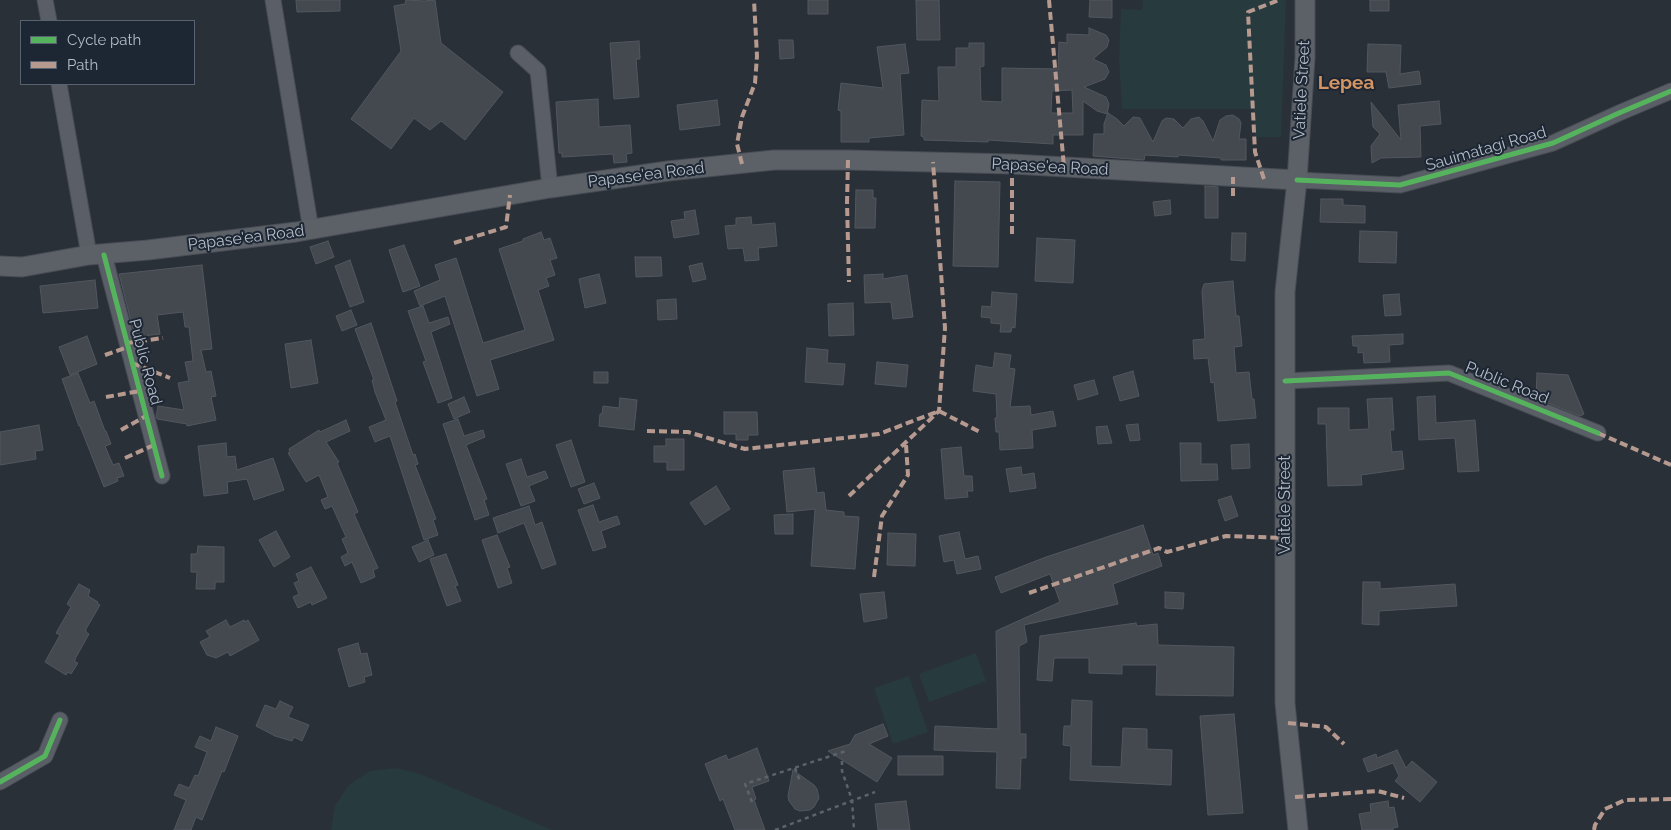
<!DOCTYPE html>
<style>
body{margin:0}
#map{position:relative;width:1671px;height:830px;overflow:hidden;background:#2a3038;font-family:Raleway,sans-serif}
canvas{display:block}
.legend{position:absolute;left:20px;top:20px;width:175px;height:65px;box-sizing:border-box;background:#1d2633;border:1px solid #59626f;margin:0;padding:6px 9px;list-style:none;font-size:15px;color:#b4bcc9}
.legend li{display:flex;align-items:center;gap:10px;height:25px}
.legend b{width:25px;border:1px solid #59626f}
</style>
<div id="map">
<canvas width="1671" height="830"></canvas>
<ul class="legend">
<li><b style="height:6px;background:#56b35d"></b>Cycle path</li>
<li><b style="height:6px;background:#b69a8f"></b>Path</li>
</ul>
</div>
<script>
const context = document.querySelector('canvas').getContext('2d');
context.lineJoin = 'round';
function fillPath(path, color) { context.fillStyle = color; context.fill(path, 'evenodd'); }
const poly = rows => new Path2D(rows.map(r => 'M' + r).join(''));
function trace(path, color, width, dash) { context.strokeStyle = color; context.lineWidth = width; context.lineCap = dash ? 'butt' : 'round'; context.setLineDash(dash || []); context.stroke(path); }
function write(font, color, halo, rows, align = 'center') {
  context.font = font + ' Raleway,sans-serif'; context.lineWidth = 4; context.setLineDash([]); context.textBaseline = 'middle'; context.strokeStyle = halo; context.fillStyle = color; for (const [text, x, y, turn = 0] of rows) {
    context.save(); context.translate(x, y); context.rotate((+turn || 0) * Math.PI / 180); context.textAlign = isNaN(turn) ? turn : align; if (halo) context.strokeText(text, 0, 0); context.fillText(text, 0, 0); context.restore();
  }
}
const green = poly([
 [1143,0,1286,0,1281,137,1255,137,1253,109,1122,109,1119,59,1121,9,1142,10],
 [976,653,986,681,929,702,919,674],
 [909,676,928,732,893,744,874,688],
 [396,768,420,774,552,830,331,830,335,806,349,785,370,771]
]);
const building = poly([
 [296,0,340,0,340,11,297,12,296,0],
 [406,0,424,1,435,0,441,43,503,92,465,140,441,121,430,130,414,118,391,149,351,119,401,51,394,6,405,4,406,0],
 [808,0,828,0,828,14,808,14,808,0],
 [916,0,939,0,940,40,917,40,916,0],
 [1090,0,1112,0,1112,18,1089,17,1090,0],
 [1370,0,1389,0,1389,11,1370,11,1370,0],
 [1089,28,1106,35,1109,40,1107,47,1093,59,1106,65,1109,72,1105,79,1084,87,1106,97,1109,104,1107,114,1097,111,1083,101,1083,135,1053,135,1053,144,988,140,988,142,924,140,924,137,921,136,922,100,939,101,938,67,956,67,956,48,969,48,969,43,984,43,984,66,980,67,981,101,1002,102,1002,68,1058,69,1059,42,1067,43,1067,34,1089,35,1089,28],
 [1072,90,1073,113,1051,113,1052,91,1072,90],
 [779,40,793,40,794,58,780,59,779,40],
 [639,41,640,59,636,59,639,97,614,99,610,43,639,41],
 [905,44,909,73,900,74,904,135,869,138,869,142,841,142,841,111,838,110,841,83,883,88,877,47,905,44],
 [1368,44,1401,45,1400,74,1419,71,1421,84,1389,88,1386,72,1367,72,1368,44],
 [598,99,599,127,630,125,632,153,626,154,627,162,614,163,613,154,562,157,562,153,559,153,556,102,598,99],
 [717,100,720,125,680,130,677,105,717,100],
 [1439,101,1441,124,1420,126,1421,157,1381,158,1372,163,1371,146,1380,134,1373,127,1371,102,1401,140,1398,105,1439,101],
 [1108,113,1117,119,1124,126,1133,117,1140,118,1153,142,1162,121,1166,118,1174,119,1183,128,1191,119,1199,117,1203,121,1213,141,1220,120,1226,116,1233,115,1239,119,1241,123,1239,139,1246,139,1246,160,1221,160,1221,158,1178,155,1178,157,1145,155,1144,160,1093,156,1094,134,1104,134,1104,124,1108,113],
 [955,181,1000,182,998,267,953,266,955,181],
 [1205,186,1218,187,1218,218,1205,218,1205,186],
 [856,190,873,190,873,198,876,198,875,228,855,228,856,190],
 [1321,199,1343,199,1343,205,1365,206,1365,223,1320,222,1321,199],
 [1170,200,1171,214,1155,216,1153,202,1170,200],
 [695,210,699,234,674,238,671,221,685,219,684,212,695,210],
 [751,217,752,225,775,223,777,246,758,248,759,260,745,261,743,248,728,249,725,226,736,225,736,218,751,217],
 [1360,231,1397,232,1396,263,1359,262,1360,231],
 [541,232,544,240,550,238,557,258,550,260,555,275,546,278,549,286,538,290,554,340,490,360,499,389,477,396,445,296,420,306,414,291,440,280,435,265,456,258,483,343,525,330,499,249,523,241,523,239,541,232],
 [1232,233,1246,233,1245,261,1231,260,1232,233],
 [1037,238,1075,240,1073,283,1035,281,1037,238],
 [328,241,334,257,316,264,310,247,328,241],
 [404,245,420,286,403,292,389,250,404,245],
 [635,257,661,257,662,276,636,277,635,257],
 [350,260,364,302,350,307,335,266,350,260],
 [702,263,706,279,693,282,689,266,702,263],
 [202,265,212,349,201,350,206,372,211,371,216,396,211,397,216,420,187,426,187,424,157,419,156,417,158,406,184,410,178,383,189,381,185,362,193,361,189,327,185,327,183,312,157,315,160,334,135,337,119,274,202,265],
 [599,274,606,303,585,308,579,279,599,274],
 [883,274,883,279,907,275,913,317,893,319,891,302,865,303,864,275,883,274],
 [95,280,98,308,43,313,40,286,95,280],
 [1233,281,1236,316,1239,316,1242,346,1234,347,1236,373,1249,372,1252,399,1254,399,1256,418,1218,421,1214,382,1211,383,1208,358,1194,359,1193,340,1205,339,1202,291,1204,284,1233,281],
 [992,292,1017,294,1015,328,1012,327,1011,332,1000,332,1001,324,991,323,991,318,981,317,982,306,991,307,992,292],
 [1399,294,1401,315,1385,316,1383,295,1399,294],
 [676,299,677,319,658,320,657,300,676,299],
 [853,303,854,335,829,336,828,304,853,303],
 [423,306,429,323,448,317,450,324,431,332,452,398,438,403,423,362,426,361,408,311,423,306],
 [351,310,357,325,342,331,336,316,351,310],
 [371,323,397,401,395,402,413,455,415,454,418,464,415,465,436,519,433,520,438,535,424,540,390,436,375,442,369,427,386,420,375,392,372,380,374,380,355,329,371,323],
 [1403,334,1403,344,1389,345,1390,362,1364,363,1363,352,1358,353,1358,346,1353,346,1352,336,1403,334],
 [87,336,97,364,70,375,59,347,87,336],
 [311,340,318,383,291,388,285,344,311,340],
 [807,348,828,350,827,363,845,364,843,385,805,382,807,348],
 [995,353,1011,355,1009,368,1015,369,1010,407,1030,406,1031,415,1053,411,1056,426,1032,430,1033,448,1000,450,999,432,996,432,995,418,997,418,996,394,973,391,976,365,993,368,995,353],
 [877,362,908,365,906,387,875,384,877,362],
 [1133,371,1139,396,1120,401,1113,377,1133,371],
 [594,372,608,372,608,383,594,383,594,372],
 [78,373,90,403,94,401,105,431,106,431,111,444,105,446,113,465,119,463,124,476,117,478,118,481,104,487,80,426,79,426,62,379,78,373],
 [1537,373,1568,375,1584,414,1580,416,1536,398,1537,373],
 [1094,380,1098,394,1078,400,1074,385,1094,380],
 [1435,396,1436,423,1475,420,1479,471,1458,472,1455,438,1419,440,1417,397,1435,396],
 [464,397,470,412,454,419,448,404,464,397],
 [620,398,637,400,634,430,599,426,600,414,602,414,603,406,619,408,620,398],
 [1392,398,1394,430,1390,430,1392,452,1402,451,1404,469,1361,475,1362,485,1328,486,1326,424,1318,424,1318,408,1349,408,1349,430,1369,429,1367,399,1392,398],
 [724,412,757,412,758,435,748,435,748,440,736,440,736,434,724,434,724,412],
 [458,419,464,436,483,430,485,437,466,445,487,499,484,500,489,515,475,520,443,424,458,419],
 [346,420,350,431,326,442,339,462,337,463,358,512,354,514,378,568,373,570,375,577,361,583,352,562,345,566,341,557,348,553,342,539,346,537,332,506,325,509,321,500,328,497,319,475,306,482,288,453,290,452,289,449,319,430,320,432,346,420],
 [1138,424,1140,440,1130,441,1126,425,1138,424],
 [39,425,43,450,35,451,36,459,0,465,0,432,39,425],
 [1107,426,1112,443,1098,444,1096,427,1107,426],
 [666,439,684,439,684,470,667,470,667,462,654,462,654,446,666,446,666,439],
 [571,440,585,482,571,487,556,445,571,440],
 [226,443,227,457,235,456,237,470,273,458,284,490,254,500,247,479,227,482,228,493,204,496,198,446,226,443],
 [1180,443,1201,443,1201,464,1217,464,1218,480,1181,481,1180,443],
 [1249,444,1250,468,1232,469,1231,445,1249,444],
 [961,447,964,476,972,476,973,491,967,491,968,497,945,499,941,449,961,447],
 [521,459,527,477,545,471,548,478,529,486,535,501,521,506,506,464,521,459],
 [1021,467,1022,475,1034,473,1036,488,1010,492,1006,469,1021,467],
 [814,468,817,493,824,492,826,510,844,512,844,516,859,517,855,569,811,566,815,509,787,512,783,471,814,468],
 [594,483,600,498,584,504,578,489,594,483],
 [716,486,730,509,705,525,690,503,716,486],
 [1231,496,1238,516,1225,521,1218,500,1231,496],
 [593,505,599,522,617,516,620,524,601,531,606,547,593,551,578,510,593,505],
 [529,506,535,525,542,522,556,564,542,569,524,523,498,533,493,518,529,506],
 [793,514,793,534,775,534,774,515,793,514],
 [1143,525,1153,555,1158,553,1162,566,1113,584,1118,604,1024,625,1027,642,1019,646,1020,734,1026,734,1026,758,1021,758,1020,789,996,788,997,752,934,750,935,726,998,729,996,631,1060,602,1050,574,1001,593,995,577,1046,557,1143,525],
 [276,531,290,557,274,567,259,540,276,531],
 [959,532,965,559,978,556,981,569,957,574,954,560,944,562,939,536,959,532],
 [888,533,916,534,915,566,887,565,888,533],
 [497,535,510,567,507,568,512,583,498,588,482,540,497,535],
 [428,540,434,555,419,562,412,547,428,540],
 [198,546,224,547,224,582,215,582,215,589,196,589,197,572,191,572,191,554,197,554,198,546],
 [446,554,458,585,455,586,461,601,447,606,430,559,446,554],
 [311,567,327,598,312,605,311,602,298,608,293,597,299,594,294,583,299,581,296,574,311,567],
 [1363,582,1380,582,1380,589,1455,584,1457,606,1379,611,1379,625,1362,624,1363,582],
 [79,584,90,590,88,596,98,602,97,603,100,605,86,629,86,632,89,634,75,659,75,662,78,663,71,674,68,672,66,675,45,662,60,635,56,633,71,607,67,604,79,584],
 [884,592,887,618,864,622,860,594,884,592],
 [1165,592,1184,593,1183,609,1165,608,1165,592],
 [226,620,230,627,244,620,245,622,248,620,259,640,230,656,228,652,216,658,207,655,200,642,210,637,206,631,226,620],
 [1136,623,1137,626,1157,624,1158,645,1234,647,1233,696,1156,695,1157,665,1122,665,1122,674,1089,673,1089,658,1054,658,1052,681,1037,680,1040,636,1136,623],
 [358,643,361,654,367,653,372,675,364,677,365,682,349,687,338,649,358,643],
 [1072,700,1092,701,1091,766,1121,767,1123,728,1147,729,1147,749,1172,750,1171,785,1070,780,1071,746,1063,745,1064,726,1071,726,1072,700],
 [280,701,293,707,288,717,309,725,302,741,294,737,292,741,275,736,256,726,265,705,276,709,280,701],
 [1234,714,1243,813,1208,815,1200,716,1234,714],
 [883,724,888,736,869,744,892,758,877,782,828,751,850,744,855,735,883,724],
 [216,727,238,736,224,772,222,771,202,820,196,817,191,830,174,830,186,800,174,795,179,784,189,788,195,775,198,776,207,752,195,747,200,736,211,741,216,727],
 [757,748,769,781,752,787,756,799,754,800,765,830,735,830,723,799,720,801,705,764,726,755,728,760,757,748],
 [1397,750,1406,768,1412,761,1437,782,1420,802,1395,781,1399,776,1393,763,1368,772,1363,759,1376,754,1377,758,1397,750],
 [898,756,943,756,943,775,898,775,898,756],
 [793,770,814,785,817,789,819,798,814,807,810,810,800,811,795,809,789,801,788,796,793,770],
 [906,801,910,830,878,830,875,804,906,801],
 [1388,801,1389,808,1394,807,1398,827,1393,828,1393,830,1362,830,1359,814,1371,812,1370,804,1388,801]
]);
const path = poly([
 [842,761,842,771,852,800,854,830],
 [795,768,800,781],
 [752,802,745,784,846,751],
 [775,830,875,792]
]);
const minor = poly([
 [45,0,49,21],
 [273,0,311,230],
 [518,53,538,71,550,188],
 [59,84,89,255],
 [1297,180,1400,185,1553,143,1619,113,1671,91],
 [104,255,162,476],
 [1285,381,1449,373,1598,433],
 [0,782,45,756,60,720]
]);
const major = poly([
 [0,266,22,267,89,255,148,250,296,232,550,188,668,171,774,160,848,160,1012,164,1297,180],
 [1298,830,1285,703,1285,292,1297,180,1305,58,1305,0]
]);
const quiet = poly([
 [1049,0,1064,167],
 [848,160,847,203,849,282],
 [742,164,737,144,742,117,755,83,757,56,754,0],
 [1264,179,1255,152,1248,12,1279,0],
 [1233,196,1233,177],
 [1012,234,1012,164],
 [454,243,506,227,510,195],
 [127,343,163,338],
 [105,355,128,347],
 [132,363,170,378],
 [106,397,140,391],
 [121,430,146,416],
 [647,431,688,432,745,449,879,434,939,411,980,432],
 [1598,433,1671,465],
 [125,458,154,445],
 [849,496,939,411,945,328,933,162],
 [874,577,882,516,908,475,906,445],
 [1029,593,1159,548,1167,552,1226,536,1285,538],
 [1288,723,1326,727,1344,744],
 [1295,797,1378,791,1404,798],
 [1594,830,1595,825,1605,809,1625,800,1671,799]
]);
const cycleway = poly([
 [1297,180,1400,185,1553,143,1619,113,1671,91],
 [104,255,162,476],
 [1285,381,1449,373,1598,433],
 [0,782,45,756,60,720]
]);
const streetNames = [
 ["Vatiele Street",1302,90,-87],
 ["Sauimatagi Road",1486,149,-16],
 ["Papase'ea Road",1050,167,3],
 ["Papase'ea Road",646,175,-7],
 ["Papase'ea Road",246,238,-7],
 ["Public Road",145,362,75],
 ["Public Road",1507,383,22],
 ["Vaitele Street",1285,505,-90]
];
const quarterNames = [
 ["Lepea",1346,83]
];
fillPath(green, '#273a3e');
fillPath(building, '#444950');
trace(building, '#52575f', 1);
trace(minor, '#484c53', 17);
trace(major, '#484c55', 21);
trace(path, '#5d636a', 2.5, [4, 4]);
trace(minor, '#5a5e66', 15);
trace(major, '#5c6168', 19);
trace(quiet, '#b69a8f', 4, [8, 4]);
trace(cycleway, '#56b35d', 5);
write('16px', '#b4bcc9', '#1d2633', streetNames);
write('bold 19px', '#d59563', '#1d2633', quarterNames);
</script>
